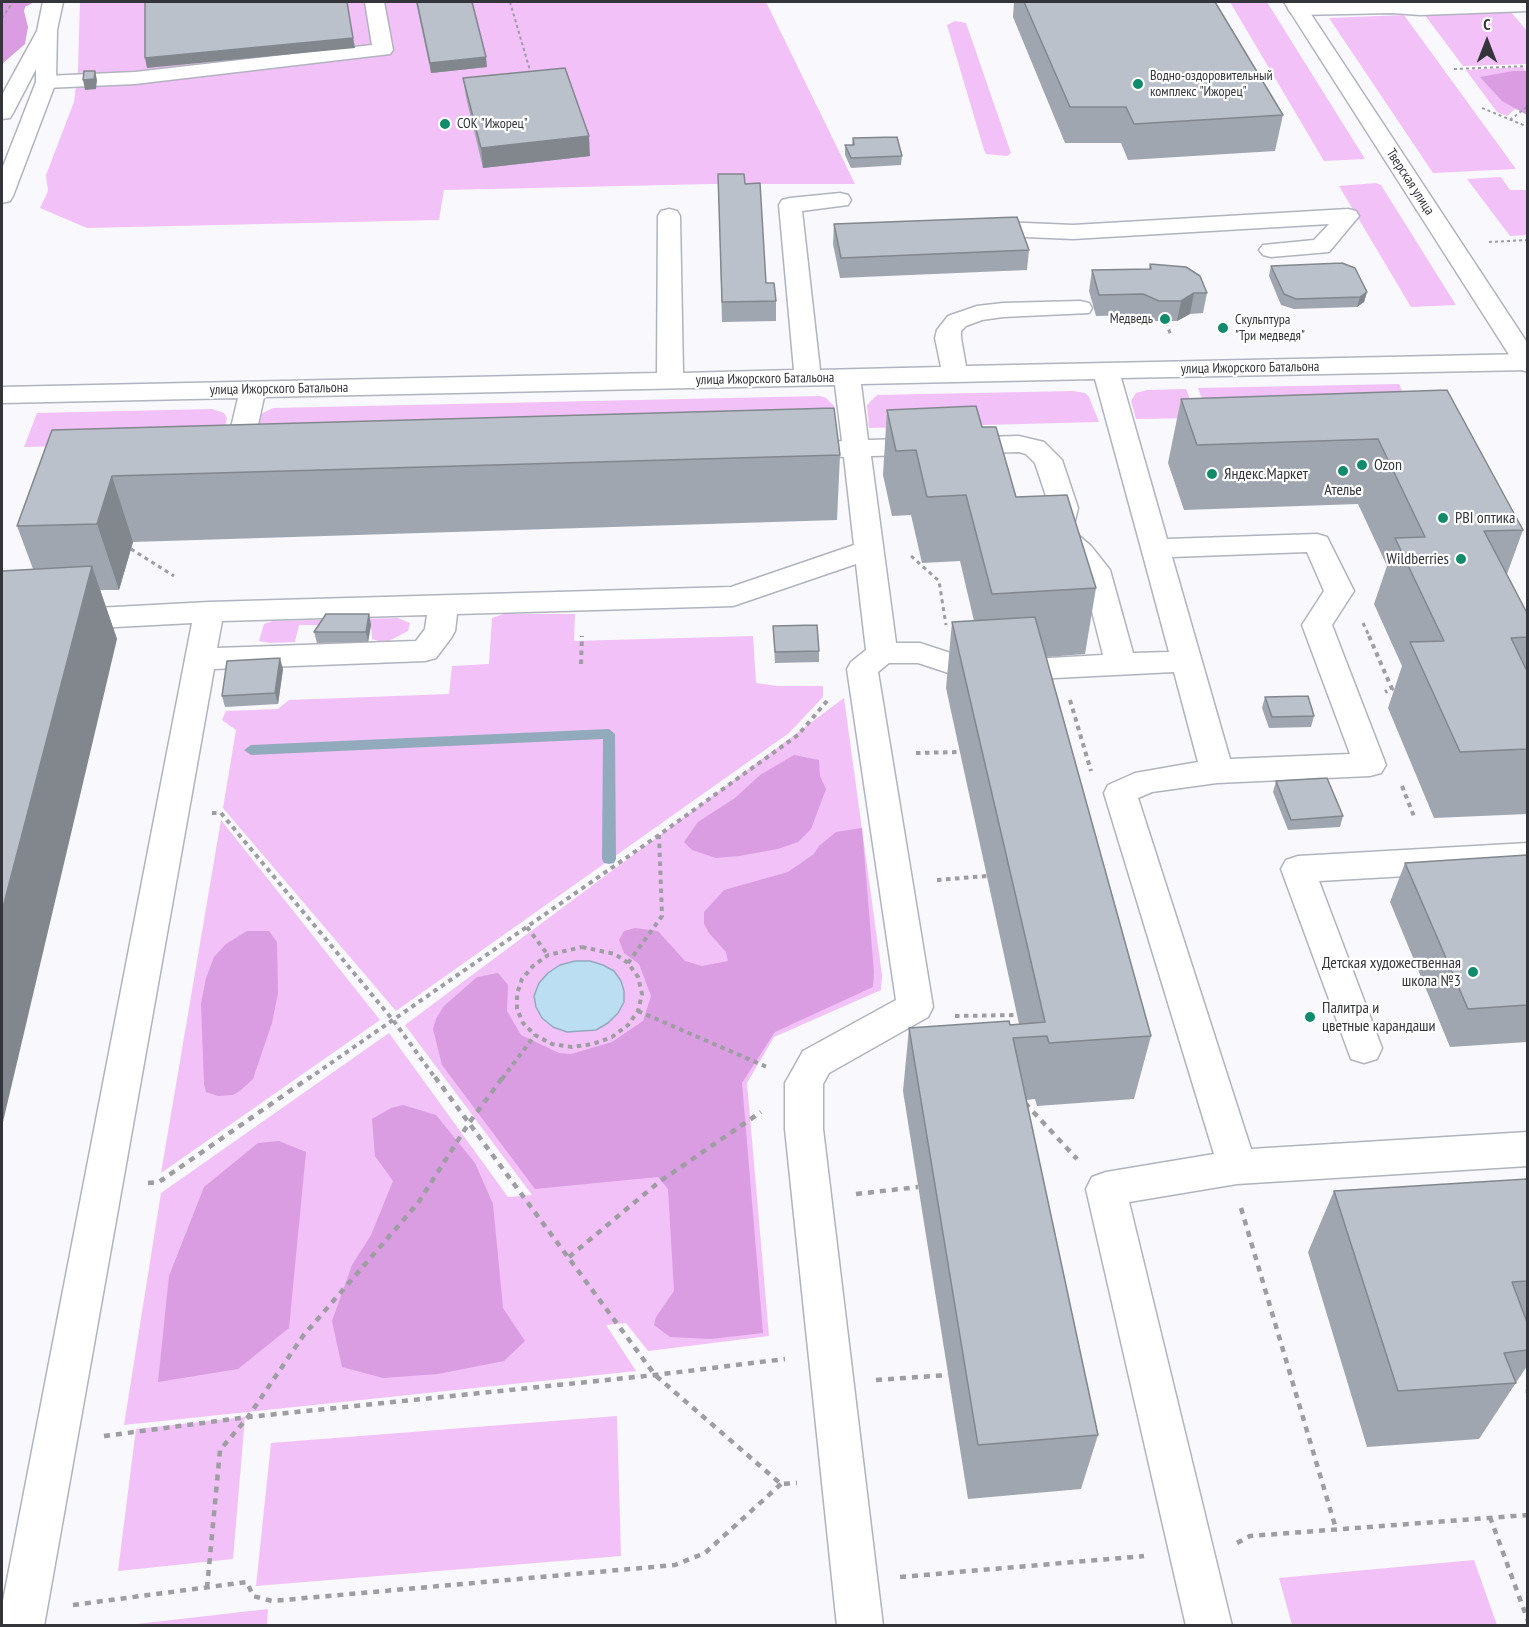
<!DOCTYPE html>
<meta charset="utf-8">
<style>
body{margin:0}
#map{position:relative;width:1529px;height:1627px;overflow:hidden;background:#f8f8fd;font-family:"PT Sans Narrow",sans-serif}
canvas{display:block}
.frame{position:absolute;inset:0;border:3px solid #34353a;pointer-events:none}
.north{position:absolute;left:1457px;top:12px;width:60px;height:60px;-webkit-text-stroke:4px #fff;paint-order:stroke;rotate:0deg;font-size:16px;font-weight:700;line-height:24px;text-align:center;color:#34353a}
.north::after{content:'';display:block;margin:auto;width:21px;height:27px;background:#34353a;clip-path:polygon(50% 0,100% 100%,50% 72%,0 100%)}
</style>
<div id="map">
<canvas width="1529" height="1627"></canvas>
<div class="frame"></div>
<div class="north">С</div>
</div>
<script>
const context = document.querySelector('canvas').getContext('2d');
context.lineJoin = 'round';
function fillPath(path, color) { context.fillStyle = color; context.fill(path, 'evenodd'); }
const poly = rows => new Path2D(rows.map(r => 'M' + r).join(''));
function trace(path, color, width, dash) { context.strokeStyle = color; context.lineWidth = width; context.lineCap = dash ? 'butt' : 'round'; context.setLineDash(dash || []); context.stroke(path); }
function write(font, color, halo, rows, align = 'center') {
  context.font = font + ' "PT Sans Narrow",sans-serif'; context.lineWidth = 4.5; context.setLineDash([]); context.textBaseline = 'middle'; context.strokeStyle = halo; context.fillStyle = color; for (const [text, x, y, turn = 0] of rows) {
    context.save(); context.translate(x, y); context.rotate((+turn || 0) * Math.PI / 180); context.textAlign = isNaN(turn) ? turn : align; if (halo) context.strokeText(text, 0, 0); context.fillText(text, 0, 0); context.restore();
  }
}
const green = poly([
 [80,2,766,2,855,184,711,184,444,190,439,220,87,228,40,208,48,191,46,175,74,102,78,70],
 [1230,2,1267,2,1365,159,1324,161],
 [1511,12,1527,31,1527,64,1463,66,1424,14],
 [1404,15,1516,169,1433,173,1329,18],
 [955,21,966,23,1011,153,1007,156,986,154,984,150,947,25],
 [1523,67,1527,73,1527,99,1507,116,1497,112,1466,70],
 [1501,177,1510,190,1527,190,1527,235,1510,236,1467,179],
 [1376,183,1381,185,1456,305,1411,307,1339,186],
 [1399,384,1412,412,1209,417,1198,388],
 [1186,389,1197,418,1136,419,1131,401,1136,393,1147,390],
 [1073,391,1085,393,1089,397,1099,422,869,428,867,405,877,395],
 [820,396,826,398,834,406,836,428,253,441,261,414,273,408],
 [212,409,224,413,227,418,221,442,24,447,37,413],
 [504,614,575,614,574,641,753,636,756,683,777,686,823,686,823,697,789,733,396,1011,223,808,236,730,222,720,226,711,278,709,289,700,449,694,452,666,489,664,492,618],
 [398,618,410,623,408,631,385,643,372,639,371,625,299,625,295,642,270,643,259,641,264,624,273,621],
 [844,698,882,975,881,990,774,1037,747,1083,769,1336,648,1351,626,1323,606,1325,636,1371,124,1425,161,1193,389,1033,508,1197,532,1195,405,1025],
 [221,820,380,1020,161,1173],
 [617,1416,621,1556,256,1586,271,1443],
 [245,1417,233,1559,118,1571,136,1429],
 [1474,1560,1497,1625,1292,1625,1279,1578],
 [268,1609,267,1625,128,1625]
]);
const forest = poly([
 [4,2,34,2,25,7,24,11,28,27,25,44,2,64,2,5],
 [1513,71,1527,71,1527,115,1502,101,1480,77],
 [794,755,819,760,820,776,826,789,811,829,798,842,778,849,739,856,716,858,692,850,684,842,698,822,735,798,760,775],
 [862,828,874,972,873,987,775,1032,742,1083,763,1333,711,1339,670,1337,654,1325,656,1317,674,1291,668,1189,658,1177,535,1189,442,1065,433,1029,436,1019,443,1007,477,977,498,973,508,985,507,1011,521,1035,559,1053,571,1054,612,1042,643,1021,651,996,639,964,624,953,619,940,624,931,635,928,658,931,685,961,702,966,728,961,726,952,709,933,704,924,704,912,724,890,788,872,814,854,819,846,836,832],
 [247,931,269,931,277,942,278,993,272,1023,253,1079,241,1090,233,1095,218,1096,206,1092,204,1084,201,1004,206,978,214,957,226,944],
 [403,1105,436,1115,475,1163,493,1204,503,1308,525,1341,504,1361,438,1374,383,1378,342,1367,332,1321,352,1265,371,1235,393,1181,375,1156,372,1119,391,1108],
 [279,1141,306,1152,289,1328,238,1369,158,1382,169,1276,204,1187,258,1143]
]);
const water = poly([
 [575,961,590,961,603,965,614,971,621,981,624,991,624,1002,618,1013,608,1023,596,1030,567,1032,553,1027,542,1018,536,1007,534,996,539,983,548,973,560,965,575,961]
]);
const stream = poly([
 [609,729,615,734,616,859,614,863,609,864,604,863,602,859,603,739,251,755,244,750,251,745,609,729]
]);
const pathFar3 = poly([
 [510,2,531,74],
 [2,18,13,2],
 [1454,69,1528,66],
 [1482,108,1528,127],
 [1510,120,1528,106],
 [1489,242,1528,240]
]);
const pathFar2 = poly([
 [1166,322,1171,336],
 [131,549,174,576],
 [911,556,939,581,946,625],
 [1363,623,1370,638]
]);
const pathFar1 = poly([
 [1369,636,1392,689,1385,692],
 [581,664,582,636],
 [1070,700,1091,771],
 [916,753,960,752],
 [1402,786,1415,819],
 [212,813,221,813,393,1020,436,1079],
 [937,880,987,876],
 [527,927,548,955],
 [582,947,615,954,628,963,638,977,642,994,638,1011,628,1025,612,1037,593,1044,572,1047,552,1044,535,1035,523,1023,517,1009,517,994,522,979,533,966,548,955,582,947],
 [628,963,662,916,659,835],
 [638,1011,767,1067],
 [955,1016,1017,1015],
 [308,1079,659,835,798,735,827,701],
 [502,1079,535,1035]
]);
const path = poly([
 [435,1077,655,1375,781,1484,797,1483],
 [1025,1103,1077,1159],
 [148,1183,159,1182,310,1077],
 [856,1194,918,1187],
 [1241,1208,1336,1529],
 [569,1257,659,1182,761,1112],
 [876,1380,948,1375],
 [1528,1389,1528,1393],
 [104,1436,248,1417,655,1375,785,1359],
 [1490,1517,1528,1621],
 [1237,1543,1250,1536,1528,1515],
 [900,1577,1144,1556],
 [207,1588,220,1450,248,1417,303,1336,418,1203,469,1123,503,1077],
 [73,1605,247,1582,253,1596,272,1601,675,1565,705,1553,781,1484]
]);
const minor = poly([
 [365,2,384,2,393,50,390,54,135,84,46,88,39,86,36,82,39,78,46,76,135,72,372,45,365,2],
 [1376,2,1528,2,1528,11,1420,15,1392,13,1298,15,1291,13,1288,9,1291,5,1298,3,1376,2],
 [840,193,848,195,851,200,848,205,802,211,820,370,941,367,935,338,937,330,948,316,977,306,1003,303,1080,301,1089,303,1092,308,1089,313,1003,317,982,320,966,326,961,331,961,338,966,366,1528,354,1528,370,1121,378,1167,539,1317,534,1327,537,1354,591,1332,625,1386,765,1381,773,1370,776,1217,783,1152,792,1138,798,1251,1149,1528,1132,1528,1166,1237,1184,1129,1202,1232,1626,1186,1626,1086,1189,1092,1177,1106,1172,1214,1154,1104,793,1108,785,1135,773,1198,762,1174,672,976,682,918,663,889,663,878,672,933,1007,928,1017,829,1073,823,1084,823,1129,883,1626,837,1626,785,1129,785,1083,803,1051,896,1000,847,669,851,662,866,650,856,564,733,606,457,614,455,631,451,638,436,658,425,661,214,669,44,1626,2,1626,2,1606,192,623,2,633,2,613,209,602,731,587,854,545,844,457,825,455,822,449,825,443,842,441,835,385,264,397,252,453,260,456,264,462,260,468,250,470,228,463,224,457,238,398,2,403,2,387,657,373,658,216,661,211,669,209,677,211,680,216,683,373,794,370,779,205,782,200,790,198,840,193],
 [1095,379,1141,548,1169,652,1133,653,1110,570,1091,546,1077,534,1074,525,1078,508,1062,460,1044,442,1019,436,868,440,861,384,1095,379],
 [1019,452,1026,454,1035,463,1050,508,1046,525,1050,538,1082,572,1103,655,978,662,920,643,896,643,871,456,1019,452],
 [1307,552,1324,591,1302,625,1350,754,1230,759,1172,557,1307,552],
 [427,615,425,629,416,641,217,648,222,621,427,615],
 [1348,209,1356,211,1359,216,1329,252,1271,257,1263,255,1259,250,1263,245,1314,240,1329,224,1073,239,978,235,970,233,966,228,970,223,978,221,1073,225,1348,209],
 [1528,843,1528,869,1319,881,1382,1048,1377,1059,1364,1063,1351,1059,1281,869,1286,860,1298,856,1528,843]
]);
const major = poly([
 [43,2,63,2,57,30,56,82,13,196,10,201,2,203,2,169,36,82,36,69,13,113,10,118,2,119,2,95,37,31,43,2],
 [1284,2,1303,2,1528,344,1528,372,1519,369,1515,364,1284,2]
]);
const wall = poly([
 [416,2,487,67,431,73],
 [1014,2,1215,2,1283,115,1275,151,1128,160,1121,143,1065,143,1013,17],
 [463,78,590,156,483,168,466,97],
 [853,138,902,156,901,165,851,168,845,155,845,145,852,145],
 [718,174,745,184,766,283,776,301,776,321,722,322],
 [834,224,1029,250,1027,270,840,278,833,244],
 [1150,264,1207,293,1203,313,1190,314,1177,321,1155,321,1140,315,1096,316,1089,291,1092,270,1149,269],
 [1271,266,1367,292,1364,302,1357,307,1294,309,1281,305,1269,276],
 [1447,390,1523,530,1507,574,1527,613,1527,814,1434,818,1388,708,1402,666,1374,604,1387,566,1358,504,1184,510,1168,463,1181,399],
 [887,410,982,427,1016,497,1096,588,1085,654,1046,657,1151,1036,1134,1099,1037,1106,1035,1099,1026,1100,1098,1435,1081,1489,968,1499,903,1091,909,1028,1019,1024,946,688,952,622,974,621,960,561,922,563,911,515,892,516,883,475],
 [52,430,840,455,837,520,133,542,119,590,100,590,117,639,33,569,17,526],
 [369,614,371,625,368,642,317,643,314,632],
 [773,626,819,651,819,662,775,663],
 [283,669,278,704,225,707,222,696],
 [1265,697,1314,716,1311,727,1269,728,1262,708],
 [1276,781,1343,816,1340,827,1288,830,1273,792],
 [1527,855,1527,1042,1450,1047,1390,902,1405,863],
 [1527,1179,1527,1366,1479,1439,1367,1447,1308,1252,1334,1191]
]);
const shadedWall = poly([
 [347,2,355,48,147,68,145,58],
 [486,57,487,67,431,73,430,63],
 [95,71,97,80,96,89,85,90,83,80],
 [589,136,590,156,483,168,481,148],
 [1367,292,1364,302,1357,307,1360,297],
 [1194,293,1190,314,1177,321,1181,301],
 [112,476,133,542,119,590,97,524],
 [92,566,117,639,2,1126,2,911],
 [369,614,371,625,368,642,366,632],
 [280,658,283,669,278,704,275,693]
]);
const building = poly([
 [145,2,347,2,353,38,145,58,145,2],
 [417,2,472,2,486,57,430,63,417,2],
 [1024,2,1215,2,1283,115,1134,124,1126,107,1070,107,1024,2],
 [565,68,589,136,481,148,463,78,565,68],
 [84,71,95,71,94,79,83,80,84,71],
 [897,137,902,156,851,158,845,145,854,145,853,138,897,137],
 [718,174,744,174,745,184,760,183,766,283,774,283,776,301,722,302,718,174],
 [1017,217,1029,250,841,258,834,224,1017,217],
 [1342,263,1355,268,1367,292,1360,297,1296,299,1284,294,1271,266,1342,263],
 [1150,264,1186,267,1200,276,1207,293,1194,293,1181,301,1159,301,1143,294,1099,295,1092,270,1151,269,1150,264],
 [1447,390,1523,530,1484,531,1527,613,1527,637,1511,638,1527,671,1527,749,1460,752,1410,642,1444,641,1395,538,1425,537,1378,439,1197,445,1181,399,1447,390],
 [976,406,982,427,996,427,1016,497,1067,495,1096,588,992,594,966,495,927,497,916,450,896,451,887,410,976,406],
 [834,408,840,455,112,476,97,524,17,526,52,430,834,408],
 [92,566,2,911,2,571,92,566],
 [326,614,369,614,366,632,314,632,326,614],
 [1035,617,1151,1036,1049,1043,1047,1036,1013,1038,1098,1435,978,1445,909,1028,1009,1021,1010,1025,1045,1022,952,622,1035,617],
 [817,625,819,651,775,652,773,626,817,625],
 [280,658,275,693,222,696,227,661,280,658],
 [1308,696,1314,716,1272,717,1265,697,1308,696],
 [1327,778,1343,816,1291,820,1276,781,1327,778],
 [1527,855,1527,1005,1468,1009,1405,863,1527,855],
 [1527,1179,1527,1281,1512,1282,1527,1322,1527,1350,1504,1353,1516,1383,1398,1391,1334,1191,1527,1179]
]);
const markers = [
 [1138,84,6,"#128a6c"],
 [445,124,6,"#128a6c"],
 [1165,319,6,"#128a6c"],
 [1223,328,6,"#128a6c"],
 [1362,465,6,"#128a6c"],
 [1343,471,6,"#128a6c"],
 [1212,474,6,"#128a6c"],
 [1443,518,6,"#128a6c"],
 [1461,559,6,"#128a6c"],
 [1473,972,6,"#128a6c"],
 [1310,1017,6,"#128a6c"]
];
const farPoinames = [
 ["Водно-оздоровительный",1150,76],
 ["комплекс \"Ижорец\"",1150,92],
 ["СОК \"Ижорец\"",457,124],
 ["Медведь",1153,319,"right"],
 ["Скульптура",1235,320],
 ["\"Три медведя\"",1235,336]
];
const farStreetnames = [
 ["Тверская улица",1410,182,57],
 ["улица Ижорского Батальона",1250,368,-1],
 ["улица Ижорского Батальона",765,379,-1],
 ["улица Ижорского Батальона",279,389,-1]
];
const poiNames = [
 ["Ozon",1374,465],
 ["Яндекс.Маркет",1224,474],
 ["Ателье",1343,490,"center"],
 ["PBI оптика",1455,518],
 ["Wildberries",1449,559,"right"],
 ["Детская художественная",1461,963,"right"],
 ["школа №3",1461,981,"right"],
 ["Палитра и",1322,1008],
 ["цветные карандаши",1322,1026]
];
fillPath(green, '#f2c1f8');
fillPath(forest, '#da9de2');
fillPath(water, '#bbdef3');
trace(water, '#92abbc', 1.5);
fillPath(stream, '#92abbc');
trace(minor, '#b1b3be', 3);
trace(major, '#b1b3be', 3);
trace(pathFar3, '#9d9da2', 2, [3, 3]);
trace(pathFar2, '#9d9da2', 3, [4, 4]);
trace(pathFar1, '#9d9da2', 4, [4.5, 4.5]);
trace(path, '#9d9da2', 4.5, [6, 6]);
fillPath(minor, '#fff');
fillPath(major, '#fff');
fillPath(wall, '#a0a6af');
fillPath(shadedWall, '#82878e');
fillPath(building, '#bac1cb');
trace(building, '#82878e', 1.5);
for (const [x, y, r, color] of markers) { const dot = new Path2D(); dot.arc(x, y, r, 0, 2 * Math.PI); context.fillStyle = color; context.fill(dot); trace(dot, '#fff', 2); }
write('14px', '#34353a', '#fff', farPoinames, 'left');
write('14px', '#34353a', '#fff', farStreetnames);
write('16px', '#34353a', '#fff', poiNames, 'left');
</script>
